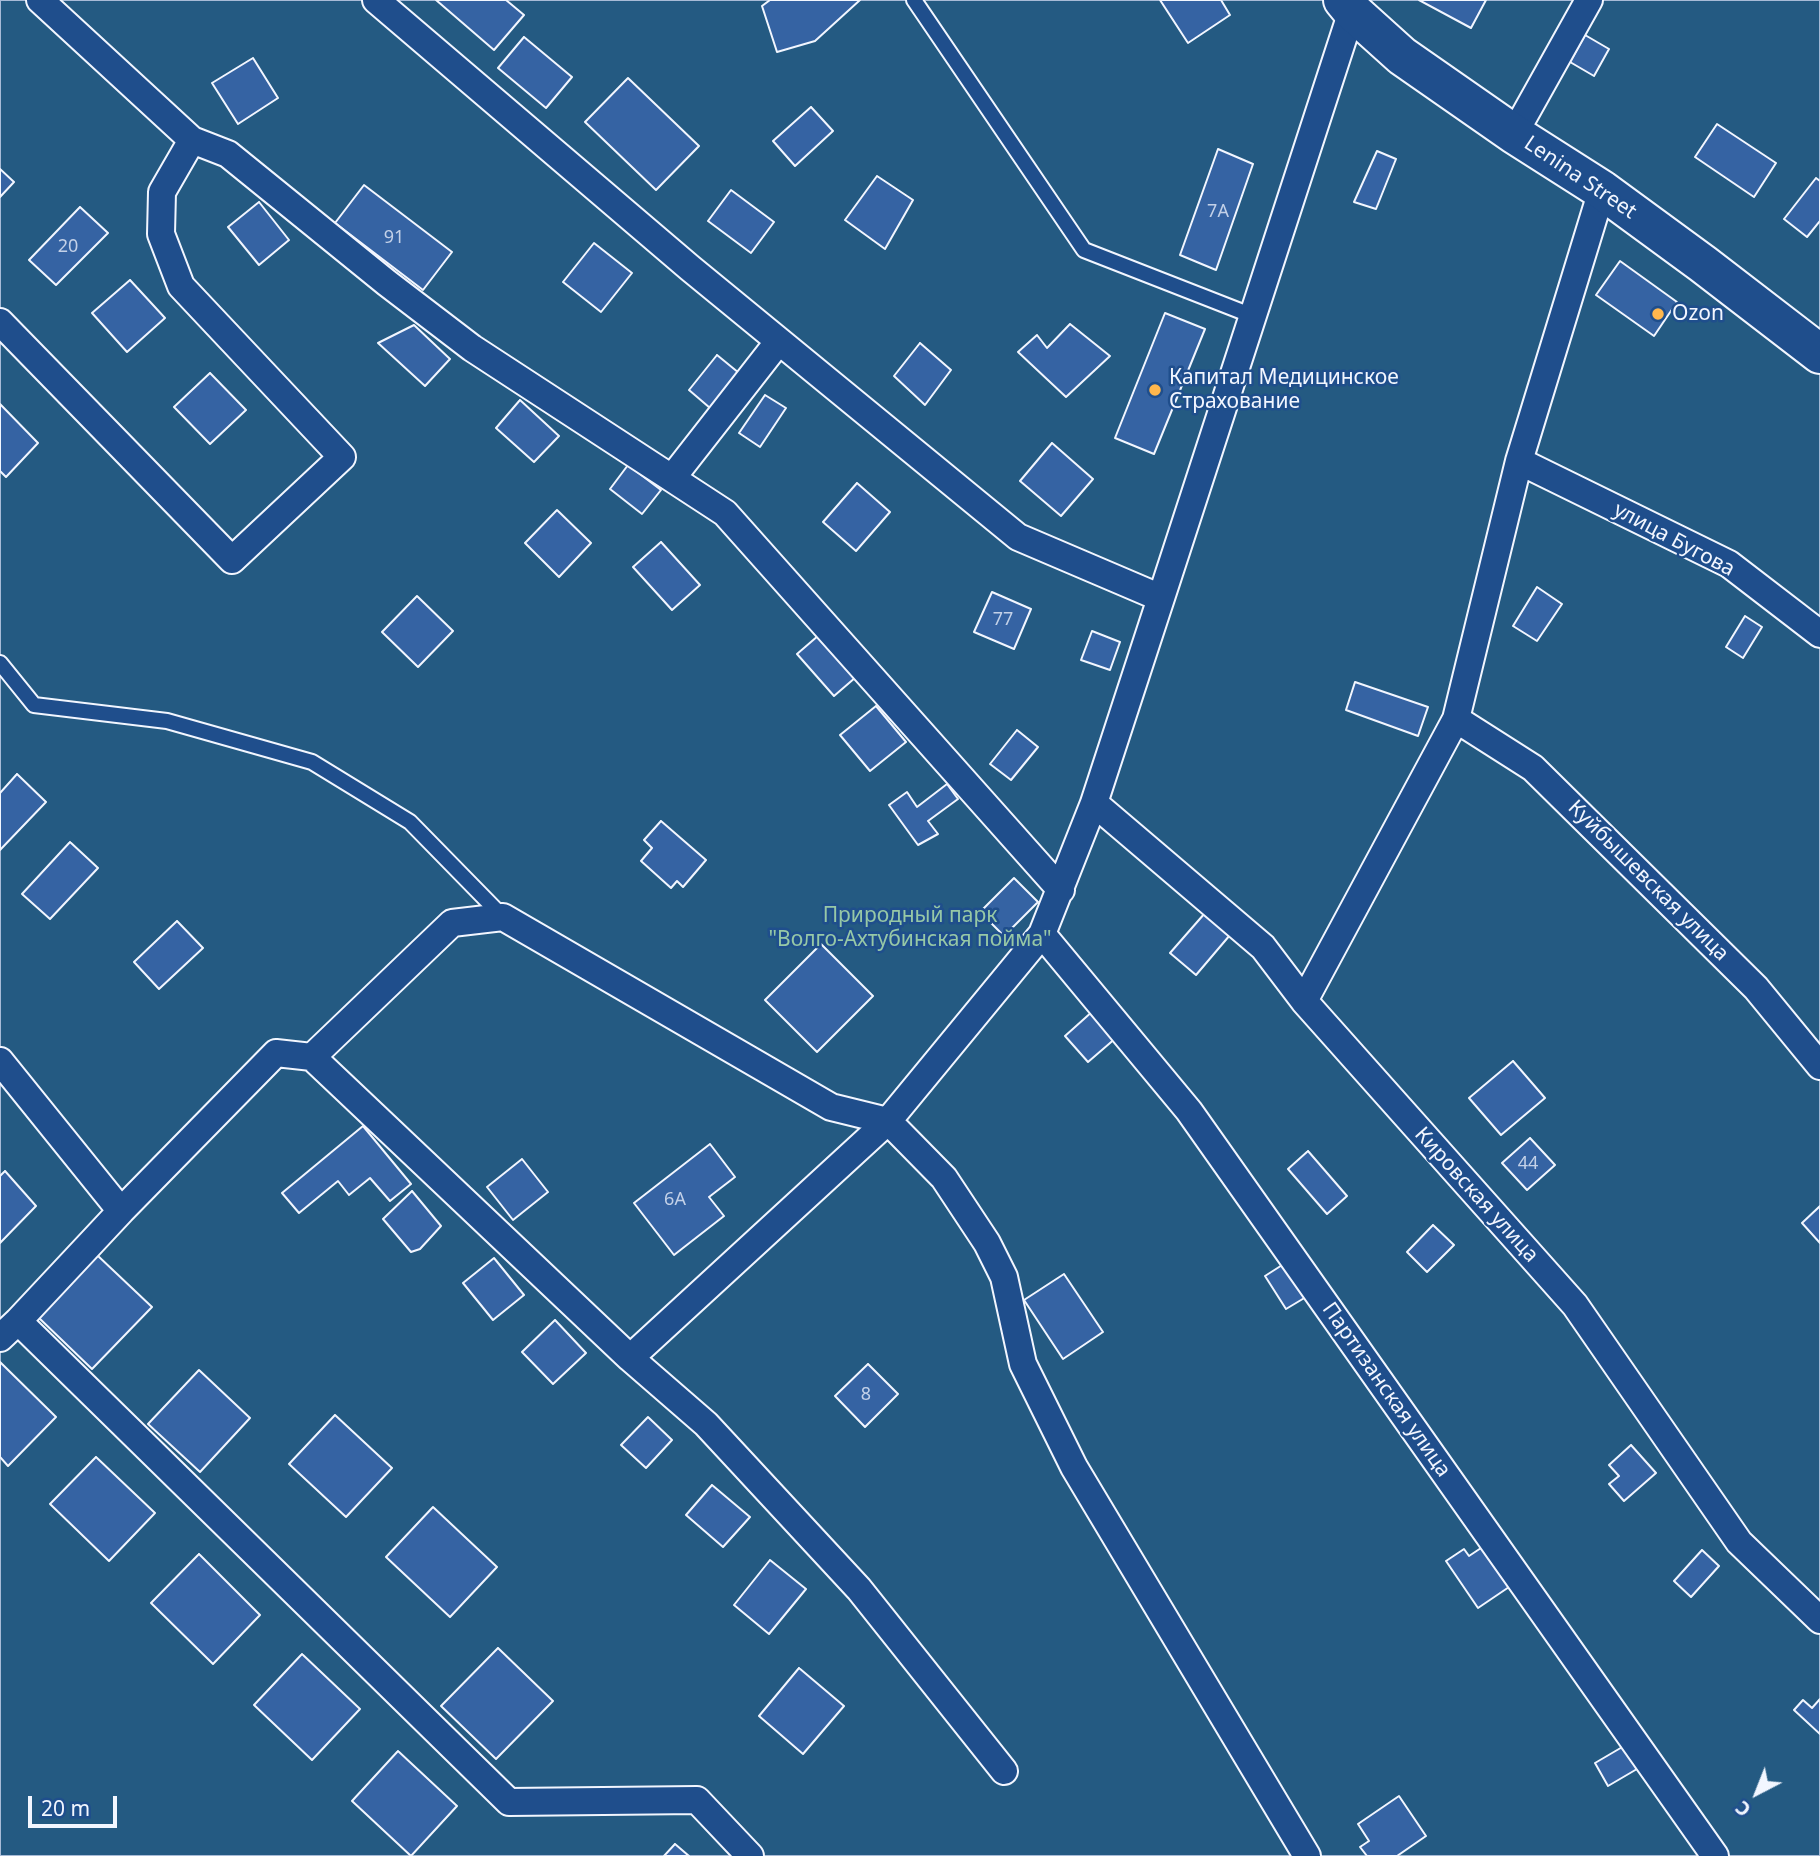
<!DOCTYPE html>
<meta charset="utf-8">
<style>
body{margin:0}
#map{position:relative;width:1820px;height:1856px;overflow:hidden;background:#1f4e8c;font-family:"Noto Sans",sans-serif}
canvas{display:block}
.north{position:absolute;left:1722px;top:1758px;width:70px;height:70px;-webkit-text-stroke:5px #1f4e8c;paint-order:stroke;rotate:222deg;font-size:19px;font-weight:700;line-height:28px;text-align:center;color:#f2f6ff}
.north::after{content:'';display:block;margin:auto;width:24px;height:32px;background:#f2f6ff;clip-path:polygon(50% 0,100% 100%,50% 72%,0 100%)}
.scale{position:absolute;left:28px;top:1796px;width:89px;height:32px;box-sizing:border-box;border:4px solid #f2f6ff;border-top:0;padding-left:9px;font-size:21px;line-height:24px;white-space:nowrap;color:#f2f6ff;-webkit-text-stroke:5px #1f4e8c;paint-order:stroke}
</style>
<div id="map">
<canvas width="1820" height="1856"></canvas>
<div class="north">С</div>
<div class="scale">20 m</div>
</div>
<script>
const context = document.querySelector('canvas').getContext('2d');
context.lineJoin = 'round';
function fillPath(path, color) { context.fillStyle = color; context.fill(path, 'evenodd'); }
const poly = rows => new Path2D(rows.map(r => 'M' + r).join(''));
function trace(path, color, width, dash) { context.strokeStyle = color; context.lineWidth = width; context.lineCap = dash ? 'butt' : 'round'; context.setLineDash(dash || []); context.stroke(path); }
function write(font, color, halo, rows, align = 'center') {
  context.font = font + ' "Noto Sans",sans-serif'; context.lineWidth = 5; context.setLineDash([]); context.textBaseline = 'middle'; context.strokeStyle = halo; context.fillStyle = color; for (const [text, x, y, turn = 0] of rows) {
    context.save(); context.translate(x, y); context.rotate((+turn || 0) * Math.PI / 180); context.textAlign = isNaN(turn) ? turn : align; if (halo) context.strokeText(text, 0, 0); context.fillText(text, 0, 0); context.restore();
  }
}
const green = poly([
 [0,0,1820,0,1820,1856,0,1856,0,0]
]);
const building = poly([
 [436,0,506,0,524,15,494,50,436,0],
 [770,0,860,0,815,41,777,52,762,6,770,0],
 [1160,0,1221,0,1230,15,1188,43,1160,0],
 [1419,0,1486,0,1471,28,1419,0],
 [1585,35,1609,49,1594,76,1570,62,1585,35],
 [524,37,572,77,546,108,498,68,524,37],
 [253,58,278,98,238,124,212,83,253,58],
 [628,78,699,146,656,190,585,122,628,78],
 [811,107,833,131,795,166,773,141,811,107],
 [1717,124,1776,163,1754,197,1695,157,1717,124],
 [1218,149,1253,164,1216,270,1180,255,1218,149],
 [1377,151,1396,159,1376,209,1354,202,1377,151],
 [0,169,14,182,0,197,0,169],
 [877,176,913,200,885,249,845,220,877,176],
 [1816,178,1820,181,1820,221,1807,237,1784,219,1816,178],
 [364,185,452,252,423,290,335,223,364,185],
 [731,190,774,222,751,253,708,221,731,190],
 [259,202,289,240,259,265,228,227,259,202],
 [80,207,108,233,56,285,29,260,80,207],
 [594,243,632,273,601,312,563,282,594,243],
 [1620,261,1677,302,1654,336,1596,295,1620,261],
 [130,280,165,318,127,352,92,313,130,280],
 [1165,313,1205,329,1154,454,1115,438,1165,313],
 [1070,324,1110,356,1066,397,1018,352,1037,335,1047,348,1070,324],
 [414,325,450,359,425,386,378,343,414,325],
 [920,343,951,370,925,405,894,376,920,343],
 [717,355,739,373,710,408,689,390,717,355],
 [210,373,246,410,210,444,174,407,210,373],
 [765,395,786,408,760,447,739,433,765,395],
 [520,400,559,436,534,462,496,428,520,400],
 [0,404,38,443,6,477,0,471,0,404],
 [1052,443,1093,479,1061,516,1020,481,1052,443],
 [628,465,661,490,642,514,610,489,628,465],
 [857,483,890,512,856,551,823,522,857,483],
 [557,510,591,543,559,577,525,543,557,510],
 [661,542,700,585,672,610,633,567,661,542],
 [1537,587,1562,604,1537,641,1513,626,1537,587],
 [992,592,1031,609,1014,649,974,632,992,592],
 [417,596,453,631,418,667,382,632,417,596],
 [1745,616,1762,627,1743,658,1726,647,1745,616],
 [1092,631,1120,642,1110,670,1081,660,1092,631],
 [819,635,856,677,834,696,797,654,819,635],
 [1355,682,1428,707,1418,736,1346,710,1355,682],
 [876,706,906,742,870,771,840,735,876,706],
 [1017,730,1038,747,1011,780,990,764,1017,730],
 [17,774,46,802,0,850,0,793,17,774],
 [947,784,958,799,928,821,938,834,918,845,889,805,907,792,917,807,947,784],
 [661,821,706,860,683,887,677,881,671,888,641,861,652,848,644,840,661,821],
 [70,842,98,868,50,919,22,894,70,842],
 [1014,878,1038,902,1004,936,980,912,1014,878],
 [1205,913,1230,935,1196,975,1170,953,1205,913],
 [177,921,203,948,159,989,134,962,177,921],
 [821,944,873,996,817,1052,765,1000,821,944],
 [1094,1010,1117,1037,1088,1062,1065,1036,1094,1010],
 [1513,1061,1545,1098,1501,1135,1469,1098,1513,1061],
 [363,1126,411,1184,390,1201,370,1178,349,1195,338,1181,299,1213,282,1193,363,1126],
 [1530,1138,1555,1165,1527,1190,1502,1163,1530,1138],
 [710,1144,735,1177,709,1197,724,1216,674,1255,634,1203,710,1144],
 [1308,1151,1347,1196,1327,1214,1288,1169,1308,1151],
 [522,1159,548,1192,513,1220,487,1187,522,1159],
 [5,1171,36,1206,0,1243,0,1176,5,1171],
 [412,1191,441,1226,420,1249,411,1252,383,1219,412,1191],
 [1820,1206,1820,1243,1802,1223,1820,1206],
 [1433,1225,1454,1245,1427,1272,1407,1252,1433,1225],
 [97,1255,152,1307,92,1369,38,1317,97,1255],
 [494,1258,524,1295,493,1320,463,1283,494,1258],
 [1290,1260,1311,1294,1286,1309,1265,1276,1290,1260],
 [1064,1274,1103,1332,1063,1359,1024,1300,1064,1274],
 [555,1320,586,1353,553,1384,522,1352,555,1320],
 [0,1362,56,1417,8,1466,0,1457,0,1362],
 [868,1364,898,1394,865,1427,835,1396,868,1364],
 [199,1370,250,1418,200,1472,148,1424,199,1370],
 [335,1415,392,1468,346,1517,289,1464,335,1415],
 [648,1417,672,1440,646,1468,621,1445,648,1417],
 [1631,1445,1656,1473,1624,1501,1609,1484,1619,1476,1609,1465,1631,1445],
 [96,1457,155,1513,109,1561,50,1504,96,1457],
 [712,1485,750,1517,723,1547,686,1515,712,1485],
 [433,1507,497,1567,450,1617,386,1557,433,1507],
 [1484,1546,1512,1585,1478,1608,1446,1561,1464,1549,1469,1556,1484,1546],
 [1702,1550,1719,1566,1691,1597,1674,1581,1702,1550],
 [199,1554,260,1615,213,1664,151,1603,199,1554],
 [770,1560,806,1589,769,1634,734,1605,770,1560],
 [498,1648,553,1701,496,1759,441,1706,498,1648],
 [302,1654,360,1709,312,1760,254,1705,302,1654],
 [799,1668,844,1706,803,1754,759,1716,799,1668],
 [1820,1699,1820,1734,1794,1710,1803,1700,1812,1708,1820,1699],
 [1624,1746,1637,1769,1608,1786,1595,1763,1624,1746],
 [398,1751,457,1806,411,1856,352,1801,398,1751],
 [1399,1796,1426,1836,1397,1856,1367,1856,1360,1847,1369,1841,1358,1824,1399,1796],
 [675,1844,689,1856,664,1856,675,1844]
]);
const lane = poly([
 [914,0,1084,250,1253,316],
 [0,663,34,705,167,721,312,762,410,822,503,917]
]);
const street = poly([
 [40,0,192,140,228,154,387,283,472,348,725,513,1061,890],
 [376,0,690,268,1018,537,1161,598,1352,11,1353,0],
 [1514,134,1589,0],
 [0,322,232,560,342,457,181,286,161,234,162,192,192,140],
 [1519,461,1729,564,1820,634],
 [672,478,779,341],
 [1456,719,1533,768,1756,988,1820,1066],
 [1094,803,1263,947,1304,1001,1575,1305,1739,1542,1820,1620],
 [1042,934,1189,1111,1715,1856],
 [1304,1001,1456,719,1519,461,1602,190],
 [0,1061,121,1211,276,1053,312,1057],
 [18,1321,121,1211],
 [0,1338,18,1321,509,1802,697,1800,750,1856],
 [630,1358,312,1057,452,923,503,917,831,1107,888,1121,1042,934,1094,803,1161,598],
 [1004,1771,859,1589,706,1424,630,1358,888,1121,944,1178,987,1243,1004,1277,1023,1364,1074,1467,1307,1856]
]);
const secondary = poly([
 [1343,0,1352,11,1402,56,1514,134,1602,190,1703,264,1820,354]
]);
const markers = [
 [1658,314,7,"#ffb74d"],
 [1155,390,7,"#ffb74d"]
];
const numberNames = [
 ["7А",1218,212],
 ["91",394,238],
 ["20",68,247],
 ["77",1003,620],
 ["44",1528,1164],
 ["6А",675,1200],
 ["8",866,1395]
];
const streetNames = [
 ["Lenina Street",1580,178,34],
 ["улица Бугова",1674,540,28],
 ["Куйбышевская улица",1648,881,45],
 ["Кировская улица",1476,1195,48],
 ["Партизанская улица",1386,1390,55]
];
const poiNames = [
 ["Ozon",1672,314],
 ["Капитал Медицинское",1169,378],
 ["Страхование",1169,402]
];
const parkNames = [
 ["Природный парк",910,916],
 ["\"Волго-Ахтубинская пойма\"",910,940]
];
fillPath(green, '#245a82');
trace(green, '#a8bbd7', 2);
fillPath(building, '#3563a3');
trace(building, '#f2f6ff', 2);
trace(lane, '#f2f6ff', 18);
trace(street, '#f2f6ff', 30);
trace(secondary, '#f2f6ff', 42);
trace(lane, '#1f4e8c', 14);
trace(street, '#1f4e8c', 26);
trace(secondary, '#1f4e8c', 38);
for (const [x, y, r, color] of markers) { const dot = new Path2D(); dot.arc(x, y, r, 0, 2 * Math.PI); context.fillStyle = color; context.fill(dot); trace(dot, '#1f4e8c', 2.5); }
write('18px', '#c3d1e8', null, numberNames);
write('21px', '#f2f6ff', '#1f4e8c', streetNames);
write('21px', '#f2f6ff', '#1f4e8c', poiNames, 'left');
write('21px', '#97c8a6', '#1f4e8c', parkNames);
</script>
